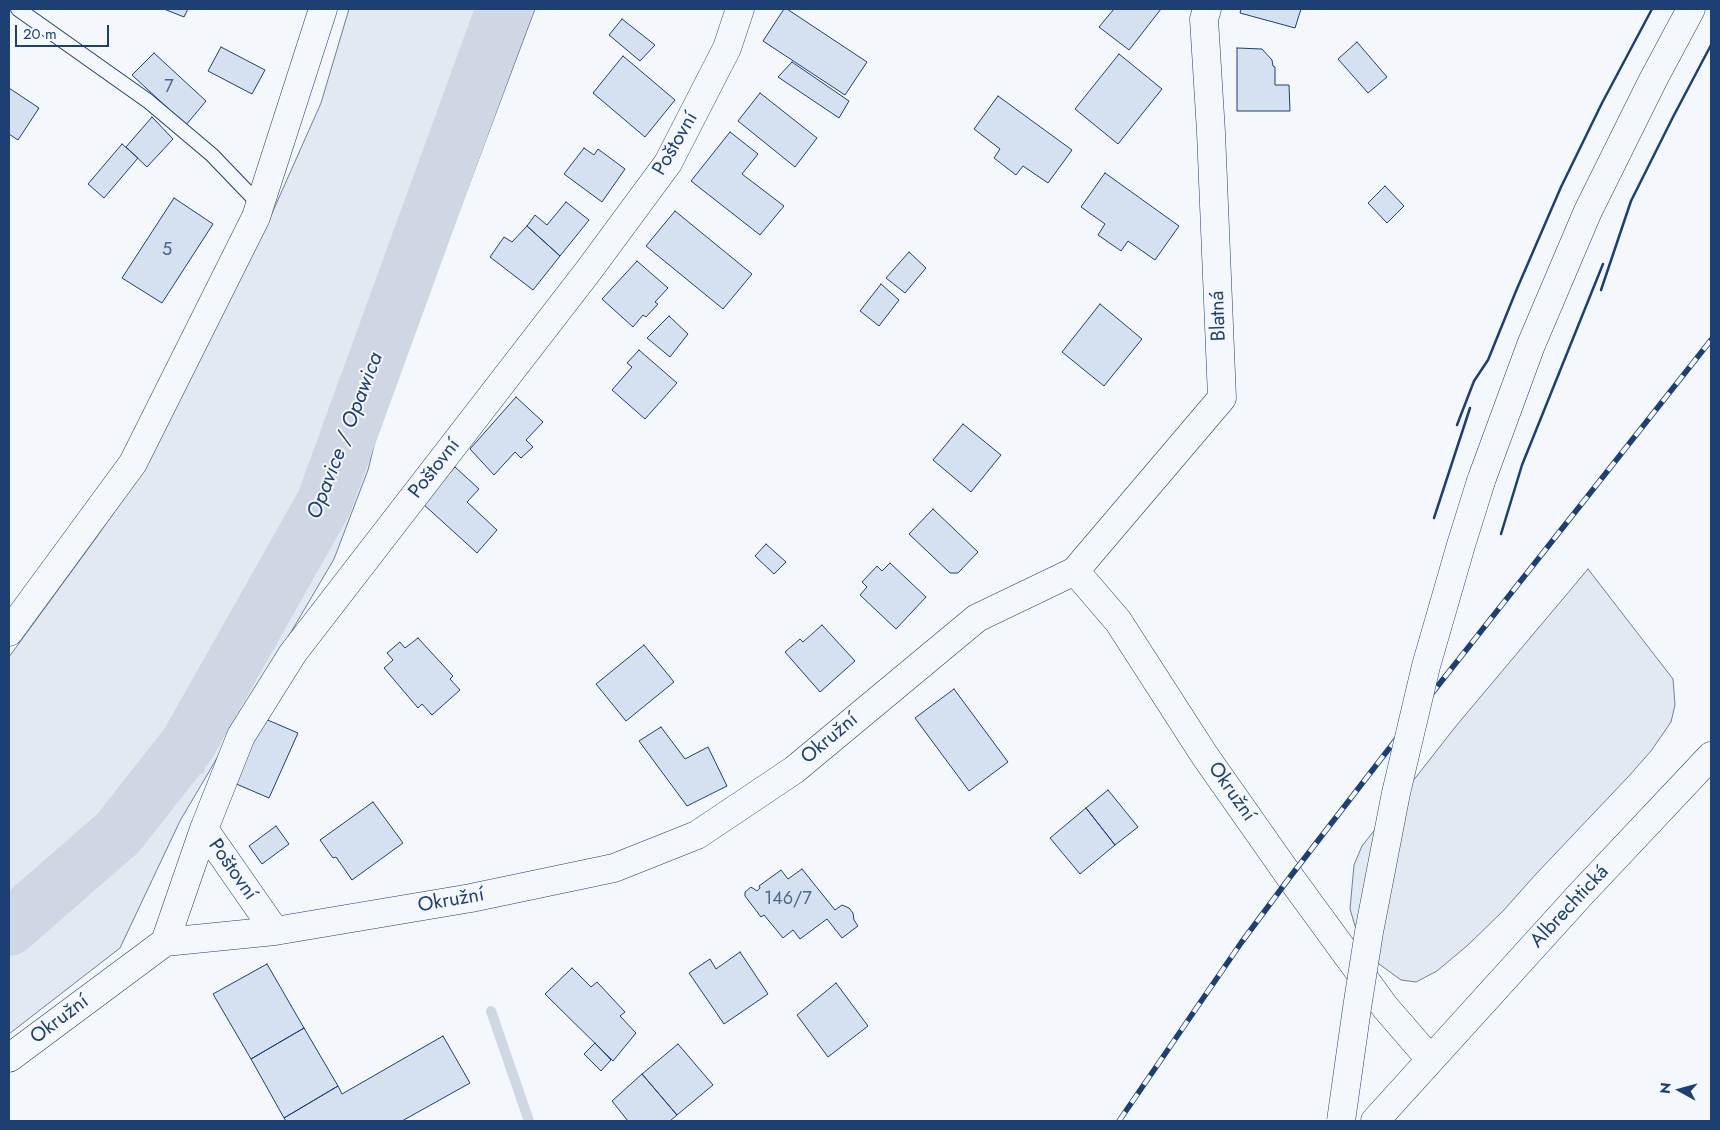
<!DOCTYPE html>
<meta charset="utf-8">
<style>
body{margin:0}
#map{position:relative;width:1720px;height:1130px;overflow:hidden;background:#f4f7fb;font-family:Jost,sans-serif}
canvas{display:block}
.frame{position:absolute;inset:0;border:10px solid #1d3f73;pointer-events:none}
.north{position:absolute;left:1655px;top:1065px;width:50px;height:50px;-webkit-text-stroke:4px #f4f7fb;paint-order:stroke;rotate:277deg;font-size:14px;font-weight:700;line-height:20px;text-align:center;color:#1d3f73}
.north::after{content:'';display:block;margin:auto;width:18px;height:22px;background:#1d3f73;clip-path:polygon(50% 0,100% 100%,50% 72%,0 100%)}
.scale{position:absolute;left:15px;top:25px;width:94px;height:22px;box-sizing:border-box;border:2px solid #1d3f73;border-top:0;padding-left:6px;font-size:15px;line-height:18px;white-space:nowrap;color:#1d3f73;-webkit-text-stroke:4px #f4f7fb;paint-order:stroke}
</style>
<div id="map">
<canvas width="1720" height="1130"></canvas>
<div class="frame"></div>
<div class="north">N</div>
<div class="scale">20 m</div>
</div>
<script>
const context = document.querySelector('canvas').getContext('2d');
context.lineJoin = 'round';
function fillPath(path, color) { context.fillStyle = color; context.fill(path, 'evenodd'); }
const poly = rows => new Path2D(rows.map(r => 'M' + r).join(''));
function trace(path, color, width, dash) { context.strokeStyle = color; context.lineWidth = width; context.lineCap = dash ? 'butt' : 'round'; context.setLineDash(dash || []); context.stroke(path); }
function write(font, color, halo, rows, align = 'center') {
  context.font = font + ' Jost,sans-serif'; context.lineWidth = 4; context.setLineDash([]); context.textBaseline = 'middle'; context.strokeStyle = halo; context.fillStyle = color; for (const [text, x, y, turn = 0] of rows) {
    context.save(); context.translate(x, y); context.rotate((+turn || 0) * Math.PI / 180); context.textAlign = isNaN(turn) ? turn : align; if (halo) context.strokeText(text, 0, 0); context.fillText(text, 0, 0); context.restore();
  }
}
const green = poly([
 [349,9,535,9,380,422,368,470,334,559,180,821,120,948,9,1034,9,657,96,538,145,468,265,229,321,103,349,9],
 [1588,569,1673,679,1675,705,1671,722,1651,751,1628,777,1536,874,1503,911,1468,945,1437,971,1416,982,1401,980,1379,964,1364,946,1355,926,1350,909,1354,865,1362,846,1456,726,1588,569]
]);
const stream = poly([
 [188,744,200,769],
 [491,1011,529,1121]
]);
const river = poly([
 [9,928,118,833,188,744,324,503,504,9]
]);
const building = poly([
 [164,9,188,9,184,17,164,9],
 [784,9,787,9,867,62,845,95,763,41,784,9],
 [1114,9,1161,9,1129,50,1099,27,1114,9],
 [1241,9,1301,9,1295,28,1240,13,1241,9],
 [622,19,655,45,640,61,609,35,622,19],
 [1357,42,1387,77,1368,93,1338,59,1357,42],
 [221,47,265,70,252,94,208,71,221,47],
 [1237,48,1262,49,1272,60,1273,66,1275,67,1275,85,1289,85,1290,111,1237,111,1237,48],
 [154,53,206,101,186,125,132,75,154,53],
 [1119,54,1162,89,1118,144,1075,109,1119,54],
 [623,56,675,100,645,137,593,93,623,56],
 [792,62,849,101,839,118,778,77,792,62],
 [9,88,39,108,18,140,9,134,9,88],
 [760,93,817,138,795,167,738,121,760,93],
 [998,96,1072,150,1048,183,1023,166,1016,175,994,158,1000,149,974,129,998,96],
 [152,117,173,139,147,167,126,147,152,117],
 [730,132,758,154,742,174,784,206,760,235,691,181,730,132],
 [122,144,138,158,104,198,88,184,122,144],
 [584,148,594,155,598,149,625,169,602,202,564,174,584,148],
 [1105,173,1179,226,1155,260,1128,241,1121,251,1098,235,1105,224,1081,207,1105,173],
 [1385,186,1404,206,1387,223,1368,203,1385,186],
 [174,198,213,224,162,303,122,278,174,198],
 [566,202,589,220,560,256,527,226,535,215,547,225,566,202],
 [675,211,752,274,723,309,646,246,675,211],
 [527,226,560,256,533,290,490,257,504,237,512,242,527,226],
 [909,252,926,268,905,293,886,278,909,252],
 [637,261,668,288,655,302,658,304,646,317,643,315,633,327,602,299,637,261],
 [881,284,899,300,879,326,860,311,881,284],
 [1100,304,1142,339,1104,386,1062,352,1100,304],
 [669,316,688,334,670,357,647,338,669,316],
 [639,350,677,383,645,419,612,390,632,367,627,363,639,350],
 [516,397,543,422,526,440,533,447,521,458,515,452,494,475,470,449,516,397],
 [963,424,1001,455,971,492,933,460,963,424],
 [455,467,479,489,467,502,497,530,477,553,422,503,455,467],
 [933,509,978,552,958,573,950,573,909,534,933,509],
 [766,544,786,562,774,574,755,556,766,544],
 [890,563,926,597,896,629,860,595,867,587,862,582,877,566,882,571,890,563],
 [822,625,855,661,820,692,785,652,800,639,803,642,822,625],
 [418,638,453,676,450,679,460,690,432,715,422,704,418,708,384,668,393,660,387,653,400,642,405,648,418,638],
 [644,645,674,682,626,721,596,684,644,645],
 [954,689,1008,762,969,791,915,718,954,689],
 [263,718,298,733,269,798,234,783,263,718],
 [661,727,685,759,708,747,727,786,687,806,639,741,661,727],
 [1108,790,1138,827,1115,845,1086,808,1108,790],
 [373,802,403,843,352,880,336,857,333,858,320,840,373,802],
 [1086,808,1115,845,1080,874,1050,838,1086,808],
 [276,826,289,844,262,864,249,846,276,826],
 [802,869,835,910,842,905,849,908,853,913,854,920,858,926,842,938,827,919,800,939,793,930,783,938,764,915,761,917,745,896,745,892,751,887,757,891,760,888,759,886,781,870,788,879,802,869],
 [740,952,768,994,724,1024,689,973,710,959,716,969,740,952],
 [267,964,304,1028,251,1059,213,994,267,964],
 [572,968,591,987,597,982,625,1012,620,1016,636,1033,613,1061,545,994,572,968],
 [836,983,868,1026,828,1057,797,1015,836,983],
 [304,1028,338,1086,284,1118,251,1059,304,1028],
 [443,1036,470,1083,402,1121,286,1121,284,1118,338,1086,342,1094,443,1036],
 [595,1043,611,1060,601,1071,584,1054,595,1043],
 [678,1044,713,1085,677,1115,642,1074,678,1044],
 [642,1074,677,1115,670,1121,628,1121,612,1101,642,1074]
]);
const service = poly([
 [18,9,148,101,212,155,260,205]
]);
const minor = poly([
 [1075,571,1222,398,1211,132,1204,19,1207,9],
 [9,632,133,463,256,217,323,9],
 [204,829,275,931],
 [165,942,204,829,241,736,293,653,589,270,668,163,727,48,740,9],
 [9,1058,165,942,275,931,471,898,614,868,697,835,794,770,977,618,1075,571,1118,621,1205,756,1290,877,1385,1007,1430,1059]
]);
const secondary = poly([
 [1375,1121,1580,895,1711,756]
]);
const primary = poly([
 [1481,481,1531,345,1588,211,1653,80,1691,9]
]);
const rail = poly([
 [1119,1121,1241,943,1290,877,1418,711,1711,340]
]);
const primaryBridge = poly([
 [1341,1121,1357,1008,1369,932,1396,793,1426,666,1461,545,1481,481]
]);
const wall = poly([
 [1601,290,1631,201,1673,117,1711,45],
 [1457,425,1474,381,1488,360,1516,291,1561,187,1602,103,1652,9],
 [1434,518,1470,408],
 [1501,534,1522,465,1603,264]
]);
const numberNames = [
 ["7",169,88],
 ["5",167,251],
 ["146/7",788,900]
];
const streetNames = [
 ["Poštovní",676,144,-60],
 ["Blatná",1219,316,-92],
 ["Poštovní",435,469,-52],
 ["Okružní",830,739,-40],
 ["Okružní",1231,792,55],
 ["Poštovní",232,870,55],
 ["Okružní",451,901,-10],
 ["Albrechtická",1570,907,-47],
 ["Okružní",60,1020,-37]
];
const waterNames = [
 ["Opavice / Opawica",346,436,-69]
];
fillPath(green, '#e3e9f0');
trace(green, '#687fa3', 1);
trace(stream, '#cfd7e4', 10);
trace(river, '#cfd7e4', 56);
fillPath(building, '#d5e0f0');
trace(building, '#1d3f73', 1);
trace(service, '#1d3f73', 16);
trace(minor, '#1d3f73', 29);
trace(secondary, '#1d3f73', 29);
trace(primary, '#1d3f73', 29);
trace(service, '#f4f7fb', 14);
trace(minor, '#f4f7fb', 28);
trace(secondary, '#f4f7fb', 28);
trace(primary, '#f4f7fb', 28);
trace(rail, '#1d3f73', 5.5);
trace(rail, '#f4f7fb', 4, [11]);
trace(primaryBridge, '#1d3f73', 29, []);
trace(primaryBridge, '#f4f7fb', 28);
trace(wall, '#1d3f73', 2.5);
write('18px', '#4b6792', null, numberNames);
write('20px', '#1d3f73', '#f4f7fb', streetNames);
write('italic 21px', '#1d3f73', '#f4f7fb', waterNames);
</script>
